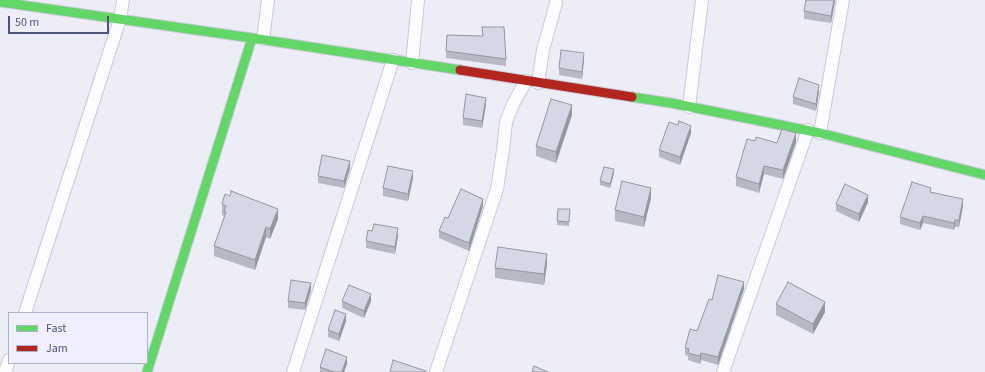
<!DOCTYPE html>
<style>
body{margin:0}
#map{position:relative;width:985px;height:372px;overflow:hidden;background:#ededf8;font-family:"Source Sans 3",sans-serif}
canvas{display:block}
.legend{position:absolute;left:8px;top:312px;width:140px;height:52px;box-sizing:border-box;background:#f0efff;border:1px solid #aeb1c9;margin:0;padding:5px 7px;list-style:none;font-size:12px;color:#4b5579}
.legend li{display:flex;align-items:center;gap:8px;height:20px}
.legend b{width:20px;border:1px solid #aeb1c9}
.scale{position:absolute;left:8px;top:16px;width:101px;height:18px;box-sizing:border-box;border:2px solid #4b5579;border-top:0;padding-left:5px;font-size:12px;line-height:14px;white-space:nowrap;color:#4b5579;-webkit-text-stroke:3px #f0efff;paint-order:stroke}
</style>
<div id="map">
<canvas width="985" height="372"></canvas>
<ul class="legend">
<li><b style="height:5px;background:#63d668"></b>Fast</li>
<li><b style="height:5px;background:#b3261e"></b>Jam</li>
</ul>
<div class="scale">50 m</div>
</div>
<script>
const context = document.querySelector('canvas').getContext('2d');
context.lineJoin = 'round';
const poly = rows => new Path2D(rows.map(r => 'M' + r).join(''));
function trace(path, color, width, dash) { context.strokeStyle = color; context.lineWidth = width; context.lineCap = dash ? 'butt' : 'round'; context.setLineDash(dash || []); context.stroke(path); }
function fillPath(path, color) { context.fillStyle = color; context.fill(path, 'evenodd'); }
const street = poly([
 [263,39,268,0],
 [412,63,418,0],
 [538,83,543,50,556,3],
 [689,107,702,0],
 [820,133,843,0],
 [25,313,120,19,123,0],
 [5,372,9,360],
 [293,372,393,60],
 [436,372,497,189,503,150,506,122,513,104,526,81],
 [723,372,808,130]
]);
const fast = poly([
 [0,2,252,38,460,70],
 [632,97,671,103,820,133,985,175],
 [147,372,252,38]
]);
const jam = poly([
 [460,70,632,97]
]);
const wall = poly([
 [835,0,831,23,804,19,804,11],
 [447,35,506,59,506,66,446,58],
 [584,60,582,79,559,75,559,68],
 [819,92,816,111,793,104,793,97],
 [486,105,482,128,463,125,463,118],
 [572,115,556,163,536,156,536,146],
 [691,133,680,165,659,157,659,150],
 [755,141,777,143,796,142,783,179,764,174,759,193,736,186,736,177],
 [350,168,344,188,318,183,318,176],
 [614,173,610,188,600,185,600,181],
 [413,178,408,201,383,196,383,188],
 [931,192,963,206,959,227,955,227,954,230,923,223,920,230,900,224,900,217],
 [651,198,644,227,615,221,615,210],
 [868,202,859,222,836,211,836,204],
 [222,204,278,219,270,239,266,237,255,270,214,256,214,246,224,218,224,216,222,215],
 [483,206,469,251,439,238,439,231,448,218],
 [558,209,570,209,569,226,557,225],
 [398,236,395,254,366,248,366,241],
 [547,264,544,285,495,278,495,268],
 [744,289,718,365,701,360,700,364,688,360,688,356,685,355,685,348,697,331,712,300],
 [311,290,305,310,288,308,288,301],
 [342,301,371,301,364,318,342,308],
 [776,304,825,312,813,334,776,315],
 [346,321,339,341,328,337,328,330],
 [347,364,344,372,320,372,320,367]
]);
const shadedWall = poly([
 [834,0,835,0,835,1,831,23,831,16],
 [584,53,584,60,582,79,582,72],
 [819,85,819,92,816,111,816,104],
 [486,98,486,105,482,128,482,121],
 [572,105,572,115,556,163,556,152],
 [691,126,691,133,680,165,680,157],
 [796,133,796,142,783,179,783,170],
 [350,161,350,168,344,188,344,181],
 [764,166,764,174,759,193,759,184],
 [614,169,614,173,610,188,610,184],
 [413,171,413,178,408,201,408,194],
 [651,188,651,198,644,227,644,217],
 [868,195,868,202,859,222,859,214],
 [483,199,483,206,469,251,469,243],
 [963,199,963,206,959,227,959,220],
 [278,209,278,219,270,239,270,229],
 [923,216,923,223,920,230,920,223],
 [955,220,955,227,954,230,954,223],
 [266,227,266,237,255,270,255,260],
 [398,228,398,236,395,254,395,247],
 [547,254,547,264,544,285,544,274],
 [744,282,744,289,718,365,718,357],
 [311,283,311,290,305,310,305,303],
 [371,294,371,301,364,318,364,311],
 [825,302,825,312,813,334,813,324],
 [346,314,346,321,339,341,339,334],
 [701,353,701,360,700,364,700,356],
 [347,357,347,364,344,372,342,372]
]);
const building = poly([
 [806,0,834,0,831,16,804,11,806,0],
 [482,27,504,27,506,59,446,51,447,35,483,36,482,27],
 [561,50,584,53,582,72,559,68,561,50],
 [799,78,819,85,816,104,793,97,799,78],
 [466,94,486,98,482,121,463,118,466,94],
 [551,99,572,105,556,152,536,146,551,99],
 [679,121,691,126,680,157,659,150,669,122,678,125,679,121],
 [782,129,796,133,783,170,764,166,759,184,736,177,747,139,755,141,756,137,777,143,782,129],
 [322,155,350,161,344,181,318,176,322,155],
 [388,166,413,171,408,194,383,188,388,166],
 [604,167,614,169,610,184,600,181,604,167],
 [622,181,651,188,644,217,615,210,622,181],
 [912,182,931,188,930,192,963,199,959,220,955,220,954,223,923,216,920,223,900,217,912,182],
 [845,184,868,195,859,214,836,204,845,184],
 [461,189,483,199,469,243,439,231,445,217,448,218,461,189],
 [231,191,278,209,270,229,266,227,255,260,214,246,226,212,224,211,226,206,222,204,225,194,230,196,231,191],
 [558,209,570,209,569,222,557,221,558,209],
 [374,224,398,228,395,247,366,241,368,230,372,231,374,224],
 [498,247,547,254,544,274,495,268,498,247],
 [718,275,744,282,718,357,701,353,700,356,688,353,689,349,685,348,690,329,697,331,709,299,712,300,718,275],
 [291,280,311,283,305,303,288,301,291,280],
 [788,282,825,302,813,324,776,304,788,282],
 [349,285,371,294,364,311,342,301,349,285],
 [335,310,346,314,339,334,328,330,335,310],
 [326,349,347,357,342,372,334,372,320,367,326,349],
 [393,360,426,371,426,372,390,372,393,360],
 [534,366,548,372,532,372,534,366]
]);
trace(street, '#c8c9d9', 14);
trace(fast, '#c9cbd9', 11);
trace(jam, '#c9cbd9', 11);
trace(street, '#fcfcfe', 12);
trace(fast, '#63d668', 9);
trace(jam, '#b3261e', 9);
fillPath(wall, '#b6b9c5');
fillPath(shadedWall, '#9496a0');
fillPath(building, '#d4d7e5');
trace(building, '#9496a0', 1);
</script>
